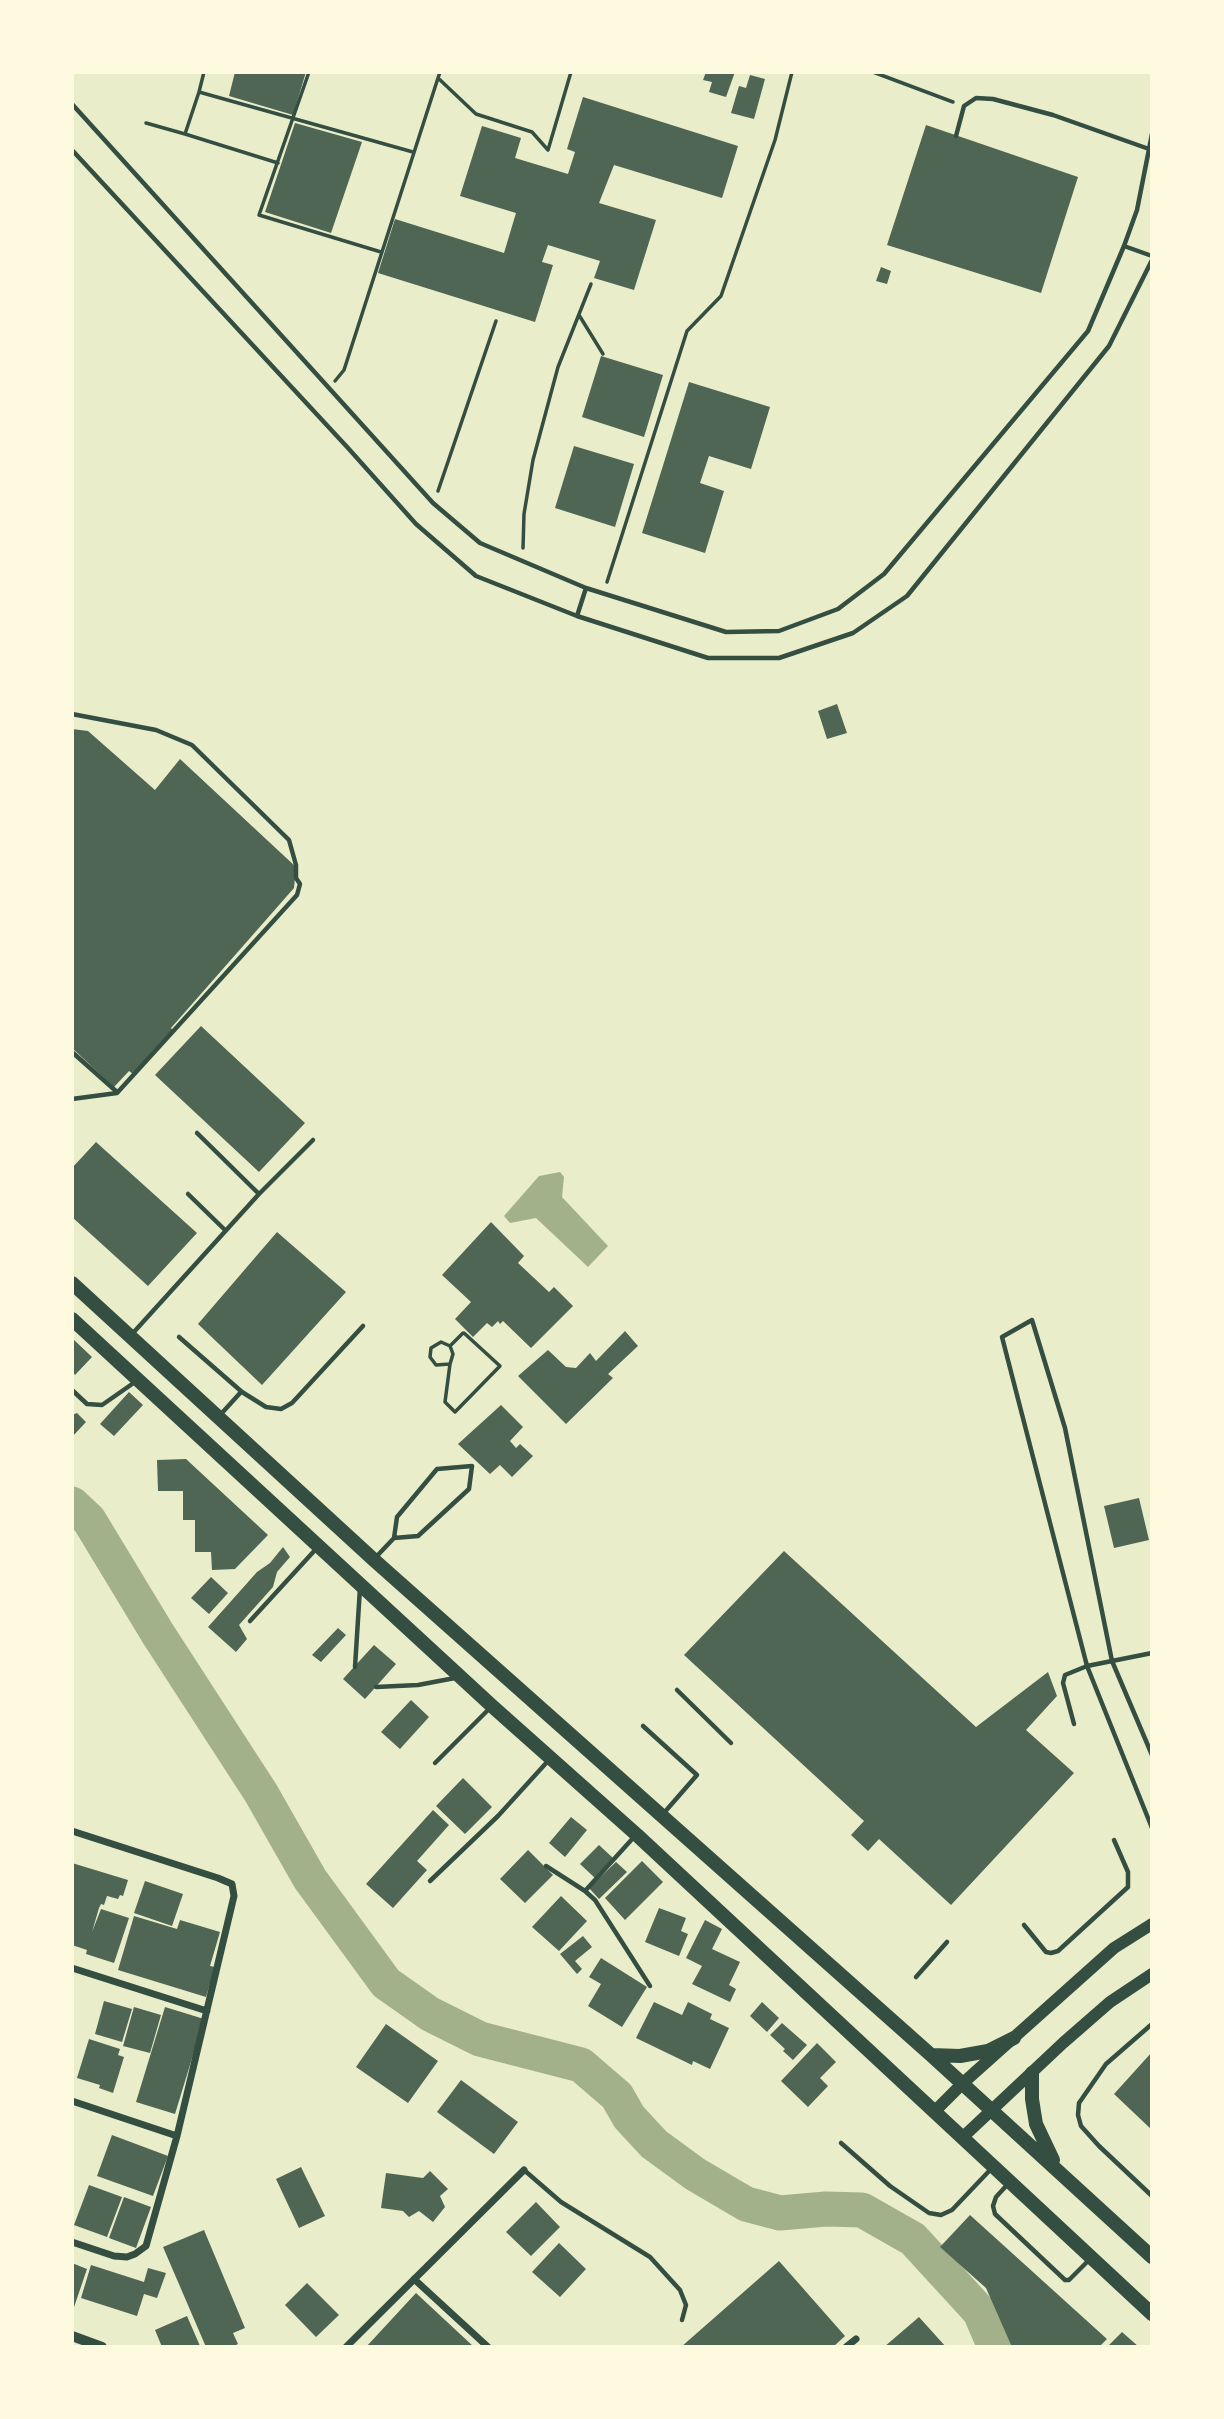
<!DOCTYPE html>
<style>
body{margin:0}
#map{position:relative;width:1224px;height:2419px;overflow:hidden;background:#e9edc9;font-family:"DM Sans",sans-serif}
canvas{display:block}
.frame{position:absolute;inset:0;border:74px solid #fefae0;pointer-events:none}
</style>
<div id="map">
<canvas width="1224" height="2419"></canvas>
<div class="frame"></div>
</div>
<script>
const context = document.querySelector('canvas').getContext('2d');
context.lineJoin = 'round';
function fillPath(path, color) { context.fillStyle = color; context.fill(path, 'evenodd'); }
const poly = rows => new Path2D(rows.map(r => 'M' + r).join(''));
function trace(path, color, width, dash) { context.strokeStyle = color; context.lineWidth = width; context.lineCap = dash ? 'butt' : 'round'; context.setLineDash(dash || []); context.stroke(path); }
const water = poly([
 [560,1172,564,1177,562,1197,608,1246,588,1267,536,1218,510,1223,504,1216,539,1176]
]);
const river = poly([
 [72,1504,89,1520,158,1634,261,1793,310,1879,386,1983,430,2014,480,2039,581,2065,617,2096,629,2117,654,2144,695,2174,746,2204,780,2213,826,2209,862,2210,913,2239,980,2312,995,2347]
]);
const building = poly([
 [235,72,306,72,293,115,229,96],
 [706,72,735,72,726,97,709,92,712,82,703,80],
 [750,75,765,79,754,119,731,113,739,86,746,88],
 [583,97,738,146,722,198,614,165,599,203,656,220,634,290,594,278,600,261,548,245,542,262,553,265,535,322,378,273,395,219,504,253,516,213,460,196,482,126,521,138,515,158,568,174,575,152,567,149],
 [295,123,362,142,331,233,265,212],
 [926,125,1078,177,1041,293,887,245],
 [881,267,891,271,887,284,876,281],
 [601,356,663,375,644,437,582,417],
 [689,382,770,407,751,469,709,456,700,483,724,491,705,553,642,533],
 [574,446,634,464,615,527,555,508],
 [837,704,847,733,827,739,818,711],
 [72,729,88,731,155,790,180,759,296,867,294,888,171,1028,173,1031,133,1074,129,1071,114,1087,72,1048],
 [201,1026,305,1123,259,1172,155,1075],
 [96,1142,197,1233,148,1286,72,1217,72,1168],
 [491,1222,524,1256,518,1263,549,1292,554,1287,573,1306,531,1348,503,1321,500,1324,498,1321,492,1327,487,1323,473,1337,455,1319,471,1302,442,1275],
 [277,1232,346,1292,262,1385,198,1324],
 [625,1331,638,1346,608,1374,613,1378,566,1424,518,1376,548,1350,566,1367,576,1368,590,1353,596,1361],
 [73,1339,92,1357,75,1375,72,1371],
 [129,1392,143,1405,114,1436,100,1424],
 [501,1405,523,1427,510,1441,516,1448,520,1444,533,1456,512,1477,500,1465,490,1474,458,1444],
 [77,1413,86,1422,72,1437,72,1415],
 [186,1459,268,1535,235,1569,212,1570,211,1552,195,1552,195,1520,183,1520,183,1491,158,1491,157,1460],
 [1139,1498,1149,1540,1114,1548,1104,1506],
 [283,1547,290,1557,277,1572,273,1587,239,1625,247,1639,236,1652,208,1627,257,1572,270,1563],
 [784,1551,976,1727,1048,1672,1057,1696,1026,1730,1074,1773,951,1905,879,1839,868,1851,851,1835,864,1821,684,1655],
 [211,1577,228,1593,209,1614,191,1598],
 [338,1628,346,1635,321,1662,312,1655],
 [374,1645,396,1664,365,1699,343,1679],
 [411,1700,429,1717,400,1749,381,1732],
 [463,1778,492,1807,465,1834,436,1806],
 [433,1810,449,1825,417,1861,427,1870,393,1908,366,1884],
 [571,1817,587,1830,565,1857,549,1843],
 [599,1845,613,1858,595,1878,580,1864],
 [528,1850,553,1875,525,1903,500,1879],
 [642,1861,663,1882,625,1920,605,1898],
 [616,1862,627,1872,599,1899,589,1888],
 [72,1863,128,1880,123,1896,120,1895,118,1899,107,1896,104,1905,101,1904,99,1908,92,1932,101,1909,129,1918,114,1963,86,1954,87,1950,72,1945],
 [145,1881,183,1894,172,1926,134,1913],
 [561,1896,587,1921,559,1951,532,1927],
 [659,1908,686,1918,681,1931,688,1934,679,1956,645,1942],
 [134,1916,177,1929,180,1920,220,1932,210,1966,215,1967,206,1997,118,1970],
 [705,1920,722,1929,712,1949,740,1962,729,1985,736,1989,730,2002,692,1984,702,1966,686,1958],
 [583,1936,592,1947,575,1961,582,1969,577,1974,560,1954],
 [601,1958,647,1987,622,2027,588,2006,601,1984,589,1977],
 [104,2001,132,2009,122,2042,95,2034],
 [654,2002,682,2015,688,2002,712,2014,710,2019,729,2028,710,2069,693,2061,692,2065,636,2038],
 [762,2002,779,2018,767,2032,750,2016],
 [134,2007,161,2015,150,2053,123,2046],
 [165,2007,204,2019,175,2114,136,2102],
 [782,2023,807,2045,793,2060,783,2051,785,2049,770,2035],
 [386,2024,438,2061,408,2103,356,2067],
 [89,2039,120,2049,118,2055,124,2057,113,2093,99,2088,100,2085,77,2078],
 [817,2043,836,2062,820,2078,828,2086,808,2107,781,2081],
 [1152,2052,1152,2130,1114,2094],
 [461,2080,518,2122,494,2154,437,2112],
 [112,2135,168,2156,153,2196,97,2176],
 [301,2167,325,2216,299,2228,276,2179],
 [430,2171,448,2189,440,2196,445,2207,433,2222,419,2211,409,2217,403,2211,381,2208,386,2173,423,2178],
 [89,2185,122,2197,107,2237,74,2225],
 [124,2197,151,2207,136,2248,109,2238],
 [536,2202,560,2227,531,2256,506,2232],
 [970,2215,1107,2339,1099,2347,1012,2347,986,2288,940,2247],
 [204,2230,245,2328,233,2333,238,2344,232,2347,206,2347,163,2247],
 [559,2243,586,2269,560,2297,532,2272],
 [779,2261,845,2336,833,2347,681,2347],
 [72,2263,87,2269,72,2313],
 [91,2265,144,2282,148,2268,166,2273,157,2298,144,2294,137,2316,81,2298],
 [307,2283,339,2315,316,2337,285,2305],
 [416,2293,474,2347,366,2347],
 [187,2316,200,2346,162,2347,155,2330],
 [919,2317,946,2347,884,2347],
 [1122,2332,1139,2347,1107,2347]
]);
const path = poly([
 [309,72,259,215,381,252],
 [440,72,438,78,476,114,532,132,548,150,571,72],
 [873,72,953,102],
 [199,92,204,72],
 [146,123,185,134],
 [278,163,185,134,199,92,413,152],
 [579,315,603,354],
 [335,381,344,370,438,78],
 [438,491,496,321],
 [523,548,524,514,533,460,558,367,591,284],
 [607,582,687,331,721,296,775,140,792,72],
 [450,1346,453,1354,450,1364,436,1365,430,1357,431,1348,441,1342,450,1346,463,1333],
 [450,1364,445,1402,455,1412,500,1366,464,1333]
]);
const service = poly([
 [72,104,433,503,480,543,586,588,726,632,779,631,838,609,884,574,1088,331,1124,246,1137,210,1152,134],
 [956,136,964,106,976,98,993,99,1053,115,1149,149],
 [72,150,348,448,416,524,476,576,577,616,708,658,779,658,853,633,907,596,1109,346,1152,260],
 [1124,246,1152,256],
 [577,616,586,588],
 [72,714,156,730,192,745,289,840,296,865,296,878,300,884,297,895,117,1093,72,1099],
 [72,1052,117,1092],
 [197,1133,259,1194],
 [188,1194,225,1230],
 [133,1333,259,1194,313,1140],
 [179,1337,242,1392,266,1407,281,1409,292,1403,363,1326],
 [72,1390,87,1404,102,1405,135,1382],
 [221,1414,241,1392],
 [376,1557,394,1538,397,1517,437,1469,472,1466,469,1489,418,1536,394,1538],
 [250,1621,316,1549],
 [355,1667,360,1588],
 [376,1687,418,1685,455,1678],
 [677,1690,731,1743],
 [1074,1724,1063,1683,1065,1675,1087,1666,1152,1653],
 [643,1726,697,1775,663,1814],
 [1152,1755,1112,1661,1065,1428,1032,1320,1002,1337,1087,1666,1152,1828],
 [435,1763,489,1709],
 [546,1866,585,1891,595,1900,650,1986],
 [430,1881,498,1816,548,1761],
 [585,1891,634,1837],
 [1024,1925,1046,1952,1051,1953,1058,1951,1128,1887,1128,1872,1114,1840],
 [916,1977,947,1942],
 [1152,2024,1106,2064,1079,2103,1078,2115,1081,2126,1099,2146,1152,2196],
 [841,2143,890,2186,929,2213,941,2215,952,2210,991,2169],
 [524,2170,561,2202,650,2257,680,2290,686,2305,682,2320],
 [1007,2185,996,2197,993,2206,995,2214,1065,2280,1069,2280,1091,2258]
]);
const minor = poly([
 [72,1831,218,1878,232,1884,234,1896,177,2136,146,2246,135,2254,127,2257,114,2256,72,2242],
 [72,1968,207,2011],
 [72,2101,177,2136],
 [414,2279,488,2347],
 [346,2347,524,2170],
 [846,2347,856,2339]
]);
const tertiary = poly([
 [72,2336,102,2347]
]);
const secondary = poly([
 [935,2111,963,2083,1114,1948,1152,1924],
 [963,2137,1063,2043,1110,2002,1152,1974]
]);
const trunk = poly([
 [72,1283,374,1560,931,2055,1152,2257],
 [72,1319,492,1706,637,1835,1152,2314],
 [931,2055,960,2056,988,2051,1014,2038],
 [1032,2073,1032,2099,1036,2124,1053,2160]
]);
fillPath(water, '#a3b18a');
trace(river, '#a3b18a', 35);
fillPath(building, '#4f6655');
trace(path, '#344e41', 3.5);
trace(service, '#344e41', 4.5);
trace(minor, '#344e41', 7);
trace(tertiary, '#344e41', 10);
trace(secondary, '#344e41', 12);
trace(trunk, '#344e41', 14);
</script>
